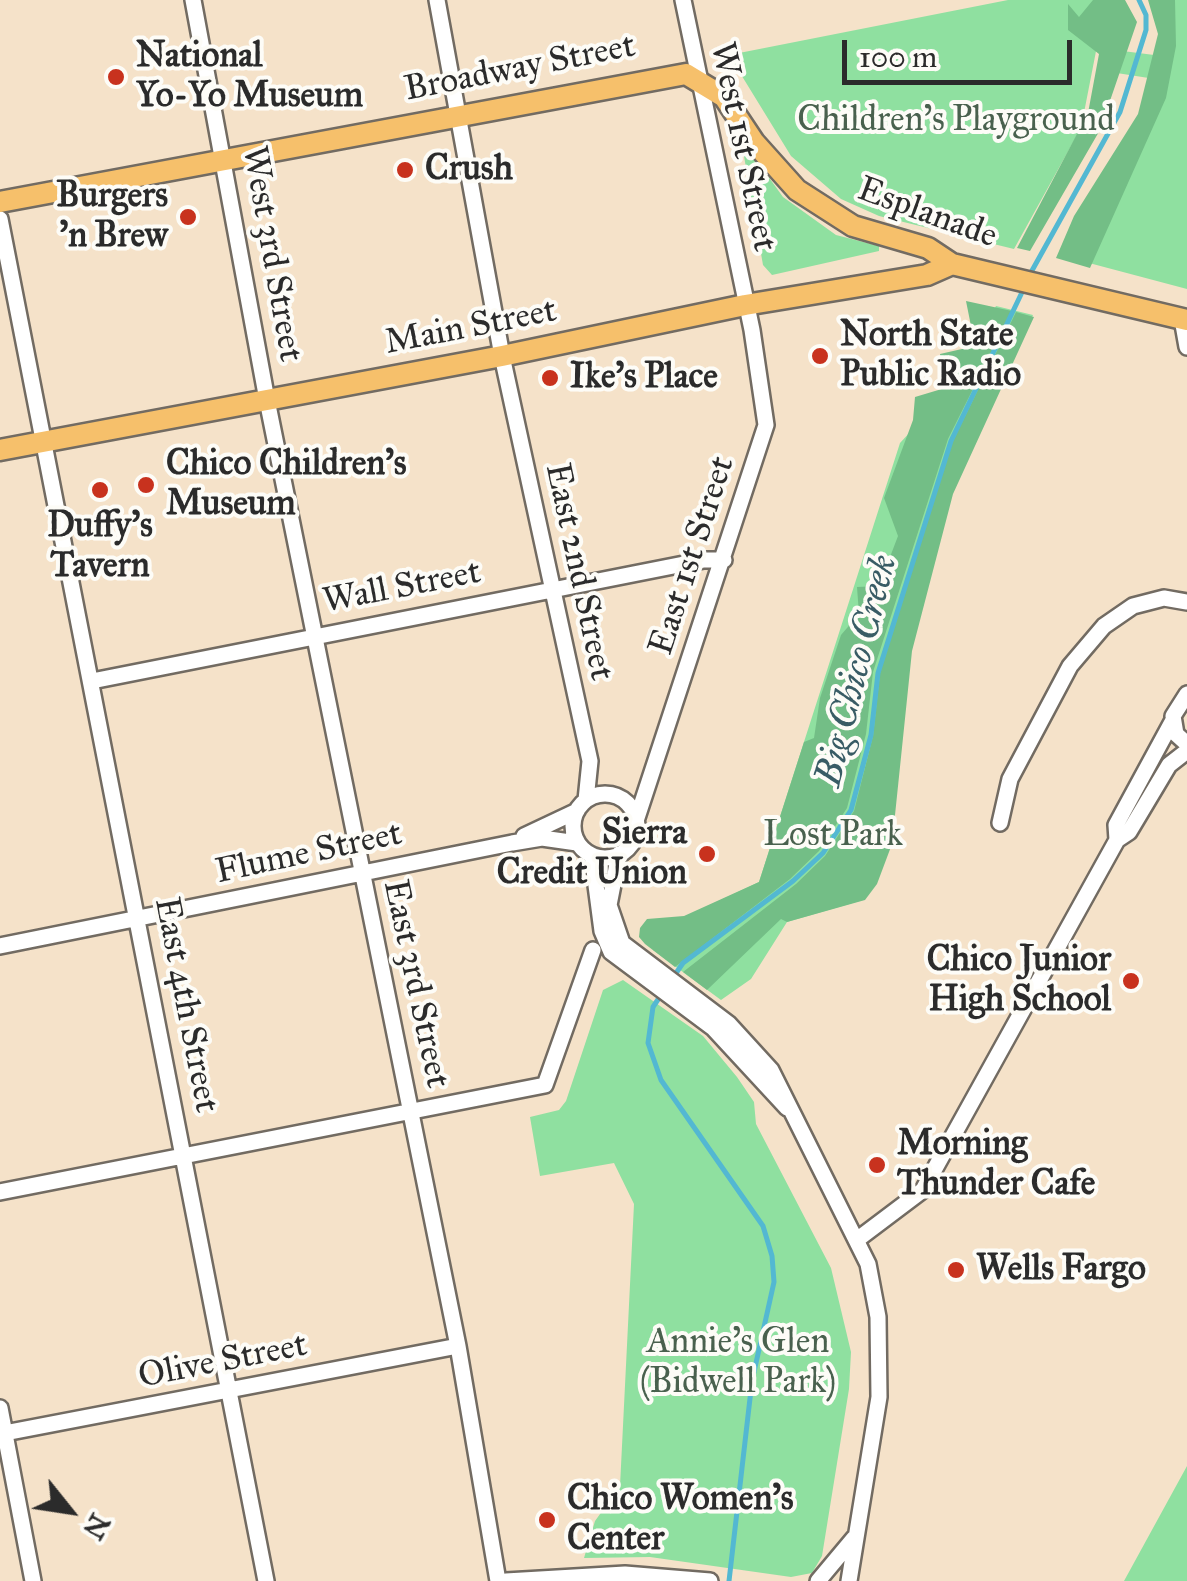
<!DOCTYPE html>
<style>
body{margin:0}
#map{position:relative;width:1187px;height:1581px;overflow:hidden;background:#f5e2c9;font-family:"IM FELL Great Primer",serif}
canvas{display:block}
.north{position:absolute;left:20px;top:1461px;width:100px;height:100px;-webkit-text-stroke:8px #fdfcf7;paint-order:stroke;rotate:120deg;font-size:28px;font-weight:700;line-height:40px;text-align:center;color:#2b2b2b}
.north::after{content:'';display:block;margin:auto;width:35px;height:45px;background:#2b2b2b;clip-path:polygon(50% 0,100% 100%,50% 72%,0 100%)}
.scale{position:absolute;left:842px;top:40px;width:230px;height:45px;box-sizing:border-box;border:5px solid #2b2b2b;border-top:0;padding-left:12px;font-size:30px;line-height:35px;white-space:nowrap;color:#2b2b2b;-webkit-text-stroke:8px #fdfcf7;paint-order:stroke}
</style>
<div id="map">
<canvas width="1187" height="1581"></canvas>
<div class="north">N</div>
<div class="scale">100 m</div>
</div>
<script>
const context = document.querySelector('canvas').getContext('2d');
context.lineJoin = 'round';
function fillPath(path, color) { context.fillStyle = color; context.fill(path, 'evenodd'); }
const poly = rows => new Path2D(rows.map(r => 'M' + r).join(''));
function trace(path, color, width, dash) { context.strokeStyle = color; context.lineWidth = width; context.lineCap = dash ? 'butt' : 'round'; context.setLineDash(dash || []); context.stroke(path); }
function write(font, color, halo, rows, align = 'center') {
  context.font = font + ' "IM FELL Great Primer",serif'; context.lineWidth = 8; context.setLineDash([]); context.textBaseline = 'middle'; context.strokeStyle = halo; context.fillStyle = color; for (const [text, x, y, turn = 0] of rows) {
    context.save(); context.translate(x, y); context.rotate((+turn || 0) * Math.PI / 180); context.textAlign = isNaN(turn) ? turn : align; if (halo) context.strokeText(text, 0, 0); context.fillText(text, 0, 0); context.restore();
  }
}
const green = poly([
 [1008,0,1106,0,1081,128,1014,249,879,216,841,199,791,156,729,55],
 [1168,0,1187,0,1187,289,1074,259,1155,79,1104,71,1107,49,1162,56],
 [741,139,783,197,836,235,879,246,879,251,772,275,763,265],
 [996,306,1033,315,951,493,909,651,863,900,787,922,751,979,721,1000,653,950,659,929,759,882,900,443,949,390],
 [623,980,703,1036,737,1077,754,1102,756,1124,831,1268,851,1352,849,1389,822,1556,812,1573,791,1577,650,1557,584,1558,595,1521,620,1486,634,1204,614,1163,540,1176,530,1117,559,1110,566,1101,603,990],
 [1187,1466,1187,1581,1124,1581]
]);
const forest = poly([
 [1093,0,1125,0,1137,22,1100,130,1030,251,1017,248,1088,113,1099,54,1068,30,1068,4,1079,17],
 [1148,0,1175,0,1176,46,1166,98,1090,268,1056,258,1074,216,1138,114,1158,34],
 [966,301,1012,311,948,439,873,672,866,734,847,808,819,851,790,879,675,967,645,944,639,937,640,928,647,919,684,916,759,882,804,742,814,738,820,698,841,635,859,614,857,587,879,586,898,536,884,498,913,420,915,397,945,388,940,354,975,346],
 [1016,312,1034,317,953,494,912,651,892,844,877,884,865,900,787,922,781,919,707,990,683,972,796,884,825,856,854,811,873,736,880,673,952,443]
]);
const stream = poly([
 [1029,276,1120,112,1146,30,1146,15,1139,0],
 [672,979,683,963,793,881,823,853,851,810,871,735,878,673,951,441,1025,286],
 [663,992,653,1007,648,1043,661,1080,763,1226,772,1256,774,1282,752,1381,729,1581]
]);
const minor = poly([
 [193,0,267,400,458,1346,498,1581],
 [437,0,502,356,590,761,586,800],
 [0,219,266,1581],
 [1182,319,1187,347],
 [92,681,704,560,724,560],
 [1187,694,1173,716,1176,734,1187,744],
 '573 826a32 32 0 1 1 64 0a32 32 0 1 1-64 0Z',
 [636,821,766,425,752,330,683,0],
 [1000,823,1010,779,1070,666,1104,626,1133,606,1164,598,1187,602],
 [524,836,577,811],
 [1117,840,1116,825,1173,720],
 [619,854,609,905,622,943,729,1024,771,1070,868,1264,878,1317,879,1397,849,1581],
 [592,855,602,931,611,952,713,1028,787,1108],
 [0,946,512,843,542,838,577,843],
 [0,1192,545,1085,593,950],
 [858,1239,923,1190,1117,840,1129,832,1169,765,1187,751],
 [0,1408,33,1581],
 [0,1434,458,1346],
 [506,1581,625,1574,710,1581],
 [818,1581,854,1538]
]);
const major = poly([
 [0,202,686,74,724,97,754,142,797,190,853,226,928,248,952,264,1187,320],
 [0,450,502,356,745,305,927,275,952,264]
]);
const markers = [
 [116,77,10,"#c8321e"],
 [405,170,10,"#c8321e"],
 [188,217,10,"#c8321e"],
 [820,356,10,"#c8321e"],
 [550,378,10,"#c8321e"],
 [146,485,10,"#c8321e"],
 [100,490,10,"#c8321e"],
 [707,854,10,"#c8321e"],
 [1131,981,10,"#c8321e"],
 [877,1165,10,"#c8321e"],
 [956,1270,10,"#c8321e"],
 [547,1520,10,"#c8321e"]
];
const poiNames = [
 ["National",136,57],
 ["Yo-Yo Museum",136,97],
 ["Crush",425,170],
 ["Burgers",168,197,"right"],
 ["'n Brew",168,237,"right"],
 ["North State",840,336],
 ["Public Radio",840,376],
 ["Ike's Place",570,378],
 ["Chico Children's",166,465],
 ["Museum",166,505],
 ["Duffy's",100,527,"center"],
 ["Tavern",100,567,"center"],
 ["Sierra",687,834,"right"],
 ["Credit Union",687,874,"right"],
 ["Chico Junior",1111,961,"right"],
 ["High School",1111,1001,"right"],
 ["Morning",897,1145],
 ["Thunder Cafe",897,1185],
 ["Wells Fargo",976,1270],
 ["Chico Women's",567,1500],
 ["Center",567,1540]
];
const streetNames = [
 ["Broadway Street",520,69,-11],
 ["West 1st Street",742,147,78],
 ["Esplanade",927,214,20],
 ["West 3rd Street",271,254,80],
 ["Main Street",471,328,-11],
 ["East 1st Street",693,556,-72],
 ["East 2nd Street",578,572,78],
 ["Wall Street",402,588,-11],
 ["Flume Street",309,854,-12],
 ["East 3rd Street",415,984,78],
 ["East 4th Street",185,1005,79],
 ["Olive Street",223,1362,-11]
];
const parkNames = [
 ["Children's Playground",956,121],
 ["Lost Park",833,836],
 ["Annie's Glen",738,1343],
 ["(Bidwell Park)",738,1383]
];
const waterNames = [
 ["Big Chico Creek",858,671,-76]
];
fillPath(green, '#8fe0a0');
fillPath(forest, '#73be86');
trace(stream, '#53b8d2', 5);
trace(minor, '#726b62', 20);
trace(major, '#726b62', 25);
trace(minor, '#fff', 15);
trace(major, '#f6c06b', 20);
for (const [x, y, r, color] of markers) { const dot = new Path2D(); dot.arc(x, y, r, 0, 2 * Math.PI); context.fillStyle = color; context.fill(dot); trace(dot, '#fdfcf7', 4); }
write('bold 35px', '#2b2b2b', '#fdfcf7', poiNames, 'left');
write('35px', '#2b2b2b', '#fdfcf7', streetNames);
write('35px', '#49614e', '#fdfcf7', parkNames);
write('italic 38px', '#395c65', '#fdfcf7', waterNames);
</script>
